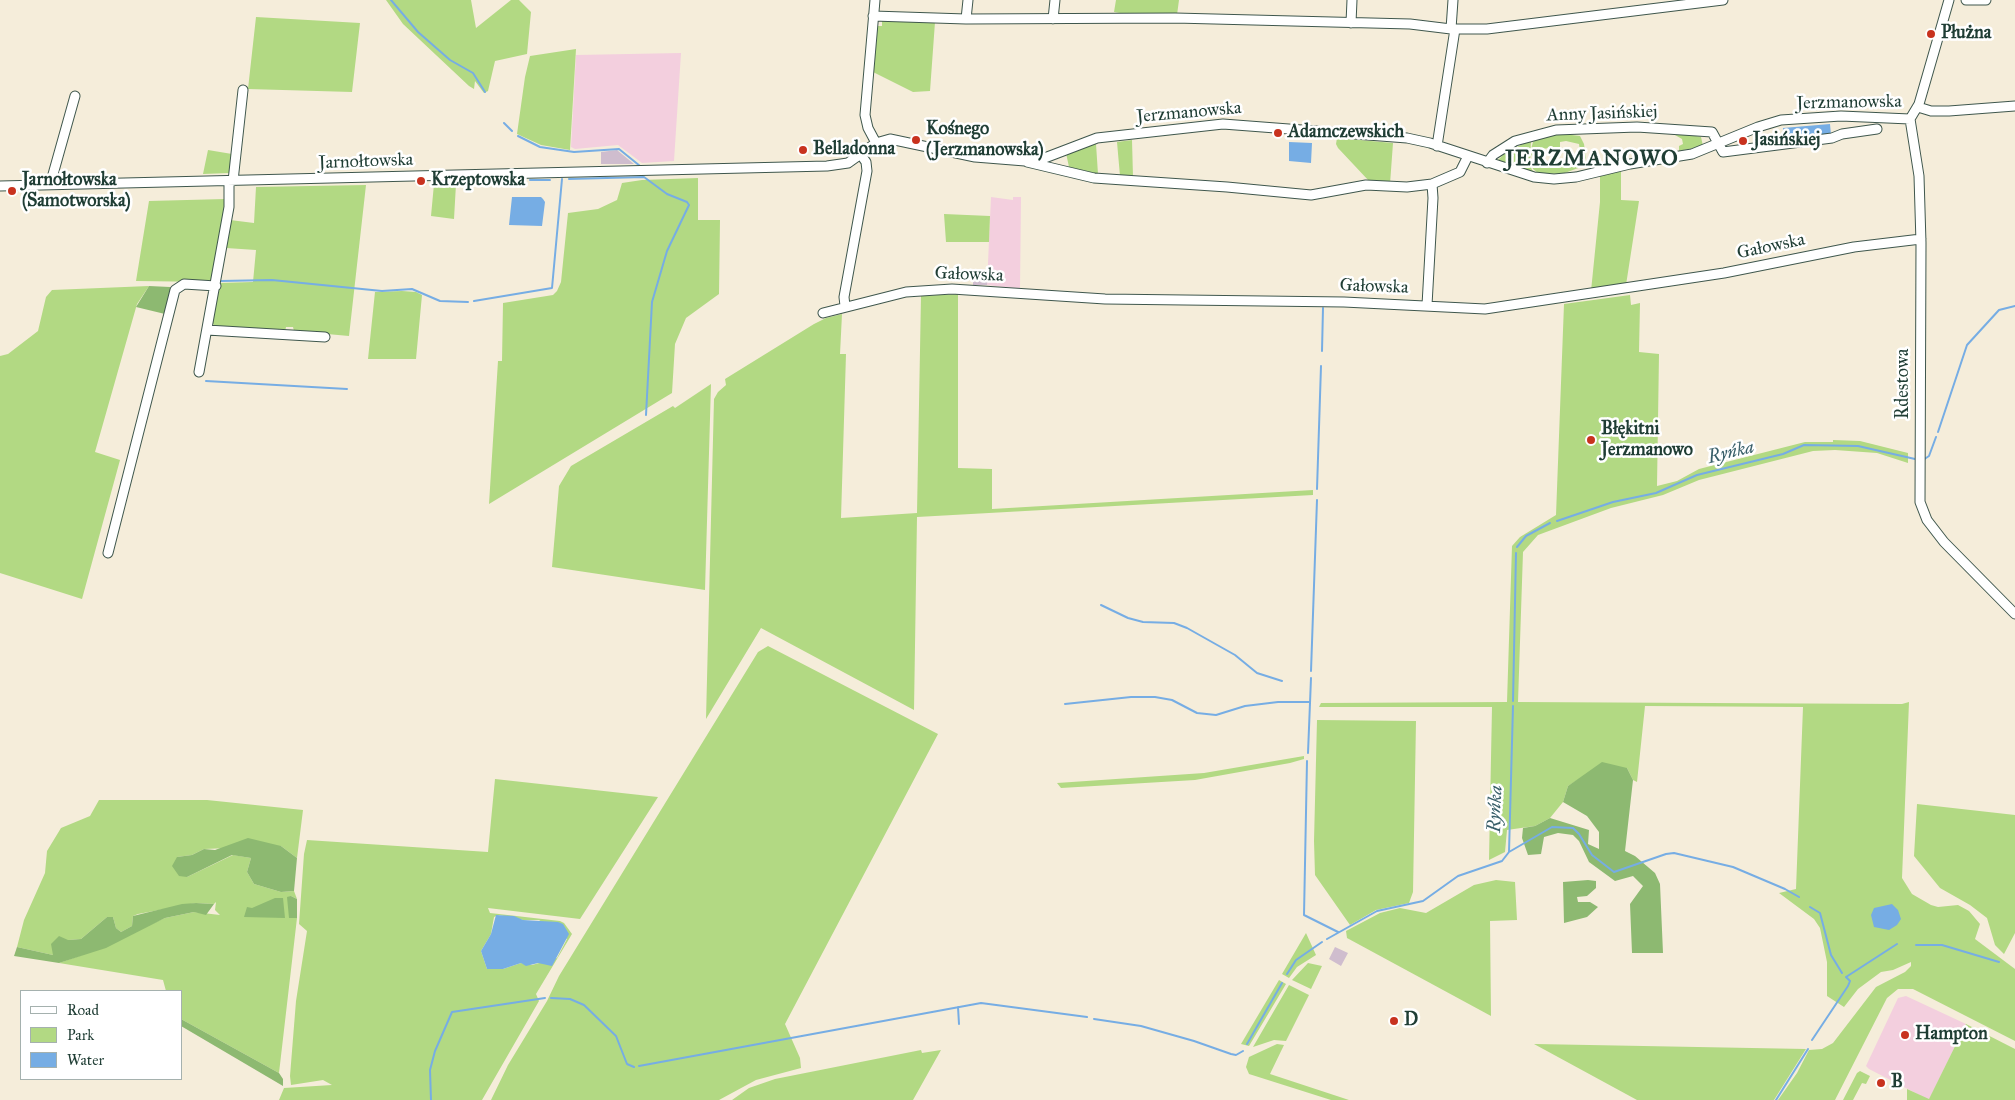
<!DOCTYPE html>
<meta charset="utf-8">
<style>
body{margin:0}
#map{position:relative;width:2015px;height:1100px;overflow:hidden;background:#f5edda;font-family:"IM FELL Great Primer",serif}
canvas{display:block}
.legend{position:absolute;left:20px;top:990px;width:162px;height:90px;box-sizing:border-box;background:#fff;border:1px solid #a5b1ae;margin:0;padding:6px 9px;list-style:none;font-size:15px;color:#1f3d34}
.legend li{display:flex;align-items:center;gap:10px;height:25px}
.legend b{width:25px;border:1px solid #a5b1ae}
</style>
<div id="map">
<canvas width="2015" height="1100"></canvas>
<ul class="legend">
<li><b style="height:6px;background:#fff"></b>Road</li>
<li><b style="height:14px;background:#b2d983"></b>Park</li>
<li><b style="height:14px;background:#76ade4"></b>Water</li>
</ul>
</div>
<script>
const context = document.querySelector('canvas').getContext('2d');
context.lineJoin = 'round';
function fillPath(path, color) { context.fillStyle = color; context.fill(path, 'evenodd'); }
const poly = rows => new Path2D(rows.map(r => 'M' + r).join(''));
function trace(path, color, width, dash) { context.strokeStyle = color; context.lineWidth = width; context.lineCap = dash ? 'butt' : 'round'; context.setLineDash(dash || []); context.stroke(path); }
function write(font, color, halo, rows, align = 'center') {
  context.font = font + ' "IM FELL Great Primer",serif'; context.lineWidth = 5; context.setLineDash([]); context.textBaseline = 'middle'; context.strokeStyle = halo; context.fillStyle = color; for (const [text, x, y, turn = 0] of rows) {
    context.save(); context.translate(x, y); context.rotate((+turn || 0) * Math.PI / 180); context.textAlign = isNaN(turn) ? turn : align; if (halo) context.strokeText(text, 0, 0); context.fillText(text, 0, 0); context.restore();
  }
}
const built = poly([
 [681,53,674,161,642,163,618,145,575,149,571,147,576,55],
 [991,197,1013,200,1013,197,1021,197,1020,289,987,285],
 [1906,996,1966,1024,1929,1100,1869,1069,1866,1066,1898,998]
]);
const industrial = poly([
 [617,150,634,164,601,164,601,152],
 [973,275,988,276,987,285,973,285],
 [1335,947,1348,953,1341,966,1329,959]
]);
const green = poly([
 [386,0,471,0,476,28,511,0,519,0,531,12,527,54,495,61,488,91,484,93,475,81,474,89,469,86,403,24],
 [1116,0,1179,0,1177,15,1131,15,1114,12],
 [256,17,360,23,352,92,248,89],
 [899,20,935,22,930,91,913,92,873,72,877,26,882,26,882,21],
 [576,49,570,150,541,145,517,134,525,77,530,56],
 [1675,132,1701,137,1703,146,1679,151,1679,146,1683,144,1682,139,1675,135],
 [1564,134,1580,136,1584,144,1586,158,1581,167,1562,174,1538,173,1533,169,1532,165,1541,162,1560,163,1579,157,1580,151,1579,144,1566,141,1560,142,1560,147,1541,149,1535,157,1533,157,1530,153,1533,142,1544,135],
 [1337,138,1393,143,1390,184,1369,181,1338,148,1336,144],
 [1132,140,1133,177,1120,176,1117,142],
 [1531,140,1530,165,1532,170,1538,174,1498,160,1505,153],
 [1096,144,1098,174,1069,167,1066,153],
 [208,150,232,154,230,173,203,174],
 [1621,170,1621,200,1639,201,1626,285,1591,291,1600,202,1600,176],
 [698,178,698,220,720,220,719,294,686,318,675,344,672,393,489,504,498,361,502,361,503,303,553,295,557,291,561,282,568,213,598,209,617,200,622,183,642,180],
 [434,184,456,184,454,219,431,216],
 [366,185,349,336,294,331,293,327,286,327,285,332,215,327,211,320,219,283,253,282,256,250,226,248,230,220,254,223,256,187],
 [225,199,213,282,136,281,149,201],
 [944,214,990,216,989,242,946,242],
 [149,286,137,304,95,452,120,460,82,599,0,573,0,356,8,354,38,331,46,297,52,290],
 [402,291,416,292,422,295,416,359,368,359,375,292],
 [958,294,958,468,992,469,992,509,1313,490,1313,495,917,517,914,710,761,628,706,719,714,399,718,392,726,385,725,379,814,324,826,318,842,314,840,354,846,354,841,518,917,513,921,296],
 [1630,295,1631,305,1640,303,1639,352,1659,354,1657,486,1677,481,1699,469,1805,442,1833,442,1833,440,1860,441,1908,453,1908,463,1877,453,1835,450,1813,451,1699,480,1663,495,1611,508,1538,535,1523,552,1518,702,1902,704,1909,702,1902,878,1912,894,1931,905,1938,907,1958,905,1969,911,1980,924,1975,939,2015,969,2015,1041,1913,989,1898,989,1887,998,1835,1100,1778,1100,1797,1073,1809,1050,1822,1049,1833,1043,1876,987,1905,972,1911,966,1911,962,1893,970,1881,972,1858,989,1844,1007,1827,996,1827,962,1820,928,1814,919,1779,893,1796,889,1803,707,1645,706,1637,782,1633,780,1627,768,1584,776,1568,786,1563,802,1550,818,1535,826,1507,830,1505,852,1489,860,1492,707,1319,707,1321,703,1507,702,1512,546,1520,537,1556,515,1564,304],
 [711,384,705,590,552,567,559,486,571,466,673,406,675,408],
 [768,646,938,734,785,1024,800,1058,801,1068,756,1080,719,1100,491,1100,508,1065,547,1001,559,976,758,652],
 [1317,720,1416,721,1413,892,1409,903,1376,910,1350,925,1315,875,1314,841],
 [1304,756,1304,759,1290,763,1195,780,1061,788,1057,783,1204,773],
 [495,779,658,797,580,919,488,908,490,913,560,921,564,923,572,934,536,994,539,1001,482,1100,279,1100,284,1088,332,1085,323,1080,291,1085,290,1076,296,1001,307,931,299,924,304,854,307,840,488,852],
 [499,915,523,920,539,920,567,939,557,958,532,965,521,963,503,969,487,969,481,951,491,934,494,917],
 [99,800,207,800,303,810,297,858,281,846,204,849,192,855,177,857,187,877,233,855,251,858,247,872,254,884,281,892,294,891,297,899,291,896,289,918,297,918,279,1073,181,1019,181,991,166,991,163,980,59,963,82,955,165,918,194,912,220,915,215,910,216,902,214,904,196,903,138,914,133,916,132,926,121,932,116,928,113,917,107,917,81,939,68,940,53,955,17,947,24,920,45,873,47,851,61,828,90,816],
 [1917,804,2015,815,2015,933,2004,954,1995,945,1987,918,1970,905,1940,888,1914,856],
 [1496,880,1515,882,1517,920,1490,921,1491,1016,1347,938,1346,931,1380,913,1400,908,1426,913,1474,885],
 [1306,933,1316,955,1297,967,1289,978,1282,974],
 [1308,963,1322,966,1311,989,1292,980],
 [1279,980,1286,984,1249,1046,1241,1044],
 [1289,985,1309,995,1286,1041,1274,1040,1253,1047],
 [1966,1024,2015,1049,2015,1100,1907,1100,1907,1089,1929,1099],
 [1277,1044,1284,1045,1270,1074,1349,1100,1331,1100,1249,1074,1246,1067,1249,1057],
 [1534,1044,1535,1044,1806,1049,1774,1100,1637,1100],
 [921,1050,922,1053,941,1050,913,1100,732,1100,749,1088,775,1079],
 [1860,1071,1870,1076,1866,1084,1862,1083,1853,1100,1843,1100,1857,1073]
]);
const forest = poly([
 [149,286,170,287,172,289,165,314,136,307],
 [1602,762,1627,768,1633,780,1625,851,1635,856,1655,873,1660,884,1663,953,1632,953,1630,904,1643,886,1633,876,1615,881,1589,862,1579,841,1573,835,1558,833,1544,837,1541,854,1528,855,1522,838,1523,828,1535,826,1550,818,1589,830,1588,844,1599,849,1599,832,1587,816,1563,802,1568,786],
 [248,838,281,846,297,858,294,891,281,892,254,884,247,872,251,858,232,855,187,877,179,876,172,866,177,857,192,855,204,849,215,850],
 [1588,880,1596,881,1596,888,1587,896,1577,897,1578,902,1590,902,1598,907,1587,917,1564,923,1563,882],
 [291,896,297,899,297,918,289,918,287,897],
 [275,898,283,898,285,918,244,917,247,907,252,908],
 [196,903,214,904,206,915,194,912,165,918,106,948,59,963,14,956,17,947,53,955,51,944,59,936,68,940,81,939,107,917,113,917,116,928,121,932,132,926,133,916,182,904],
 [181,1019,279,1073,283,1079,283,1086,181,1026]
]);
const water = poly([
 [1830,124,1831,135,1784,139,1783,128],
 [1289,142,1312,143,1311,163,1289,161],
 [512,197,541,197,543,199,545,202,542,226,509,225],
 [1892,904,1898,910,1901,919,1897,925,1889,930,1874,927,1871,915,1874,908],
 [496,915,514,916,523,920,558,922,563,924,569,934,552,966,538,963,526,966,521,963,503,969,487,969,481,951,491,934]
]);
const stream = poly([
 [391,0,418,32,450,60,473,73,485,92],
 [504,123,512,131],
 [518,136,540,147,574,152,619,149,640,166],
 [569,179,644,177,667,194,687,202,689,205,667,251,652,302,646,415],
 [530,180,550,180],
 [221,281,272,280,382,291,412,289,440,301,468,302],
 [474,301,552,288,562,179],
 [1322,351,1323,308],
 [206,381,347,389],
 [1938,432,1967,345,1999,310,2015,306],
 [1923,460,1929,456,1936,437],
 [1317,489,1321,366],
 [1557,521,1613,502,1656,493,1697,475,1783,454,1804,445,1858,446,1915,459],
 [1517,547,1526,536,1550,523],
 [1101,605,1128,618,1143,622,1174,623,1187,628,1235,655,1257,673,1282,681],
 [1311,671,1317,500],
 [1513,701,1516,553],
 [1065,704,1131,697,1155,697,1172,700,1197,713,1216,715,1245,706,1278,702,1309,702],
 [1308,753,1311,678],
 [1307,761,1304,915,1338,932],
 [1509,852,1513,706],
 [1810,907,1820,913,1831,955,1842,973],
 [1327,939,1377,911,1423,901,1458,876,1502,861,1509,852,1552,827,1573,828,1579,834,1592,855,1614,872,1666,854,1674,853,1733,867,1785,889,1799,897],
 [1916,945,1942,945,1999,962],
 [1287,974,1296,960,1322,942],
 [551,998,570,999,584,1005,616,1036,627,1064,634,1067],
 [958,1007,959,1024],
 [1094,1019,1141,1026,1194,1041,1231,1054,1236,1055,1243,1051],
 [1812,1040,1848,986,1850,981,1846,977,1897,944],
 [1247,1044,1282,983],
 [639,1066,981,1003,1087,1017],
 [431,1100,430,1070,435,1051,452,1012,545,998],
 [1776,1100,1808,1049]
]);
const minor = poly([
 [875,0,865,115,868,128,876,143],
 [1966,0,1986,0],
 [873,16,966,19,1175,18,1410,24,1451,29,1487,29,1723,0],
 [966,19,968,0],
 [1053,19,1055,0],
 [1351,23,1352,0],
 [1451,29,1453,0],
 [1918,107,1931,111,1949,111,2015,106],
 [1910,119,1919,176,1921,243,1920,502,1927,520,1944,542,2015,614],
 [1910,119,1919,104,1949,0],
 [1437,146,1455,29],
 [1027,162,1094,178,1227,187,1311,195,1366,185,1407,187,1432,184,1460,172,1468,156],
 [1487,163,1493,155,1515,141,1556,130,1637,127,1712,132,1723,152,1832,138,1842,134,1877,129],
 [233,181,243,90],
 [50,185,75,96],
 [0,186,827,166,848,163,876,143,890,139,975,157,1025,161,1042,159,1097,138,1223,124,1407,138,1430,143,1534,177,1554,179,1576,177,1630,164,1692,154,1758,127,1781,120,1841,116,1910,119],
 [1427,305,1433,198,1432,184],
 [845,306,844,297,867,171,866,162,861,155],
 [823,313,906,292,952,289,1105,299,1344,302,1485,309,1724,273,1854,247,1921,239],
 [207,330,325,337],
 [199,372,229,207,229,181],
 [108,553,175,290,184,284,216,286]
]);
const markers = [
 [1931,34,5,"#c8321e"],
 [1278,133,5,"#c8321e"],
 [916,140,5,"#c8321e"],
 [1743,141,5,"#c8321e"],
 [803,150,5,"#c8321e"],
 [421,181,5,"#c8321e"],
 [12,191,5,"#c8321e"],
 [1591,440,5,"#c8321e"],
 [1394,1021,5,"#c8321e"],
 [1905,1035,5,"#c8321e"],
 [1881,1083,5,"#c8321e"]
];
const poiNames = [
 ["Płużna",1941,34],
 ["Kośnego",926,130],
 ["(Jerzmanowska)",926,151],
 ["Adamczewskich",1288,133],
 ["Jasińskiej",1753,141],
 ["Belladonna",813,150],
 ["Jarnołtowska",22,181],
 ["(Samotworska)",22,202],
 ["Krzeptowska",431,181],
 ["Błękitni",1601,430],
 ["Jerzmanowo",1601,451],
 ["D",1404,1021],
 ["Hampton",1915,1035],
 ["B",1891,1083]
];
const streetNames = [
 ["Jerzmanowska",1849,103,-1],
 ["Jerzmanowska",1189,113,-5],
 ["Anny Jasińskiej",1602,114,-2],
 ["Jarnołtowska",366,162,-2],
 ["Gałowska",1771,247,-12],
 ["Gałowska",969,275,2],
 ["Gałowska",1374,287,2],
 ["Rdestowa",1904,384,-90]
];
const waterNames = [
 ["Ryńka",1731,453,-14],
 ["Ryńka",1496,809,-88]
];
const districtNames = [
 ["JERZMANOWO",1592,160]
];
fillPath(built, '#f3cfde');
fillPath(industrial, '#cfbdce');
fillPath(green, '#b2d983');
fillPath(forest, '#8db971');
fillPath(water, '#76ade4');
trace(stream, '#76ade4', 2);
trace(minor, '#3f574d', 11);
trace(minor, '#fff', 9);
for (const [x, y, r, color] of markers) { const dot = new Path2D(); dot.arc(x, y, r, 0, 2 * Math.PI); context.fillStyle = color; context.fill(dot); trace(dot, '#fff', 2); }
write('bold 18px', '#1f3d34', '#fff', poiNames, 'left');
write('18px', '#1f3d34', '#fff', streetNames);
write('italic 19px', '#395f69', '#fff', waterNames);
context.letterSpacing = '1px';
write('bold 22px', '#1f3d34', '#fff', districtNames);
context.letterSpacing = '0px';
</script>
